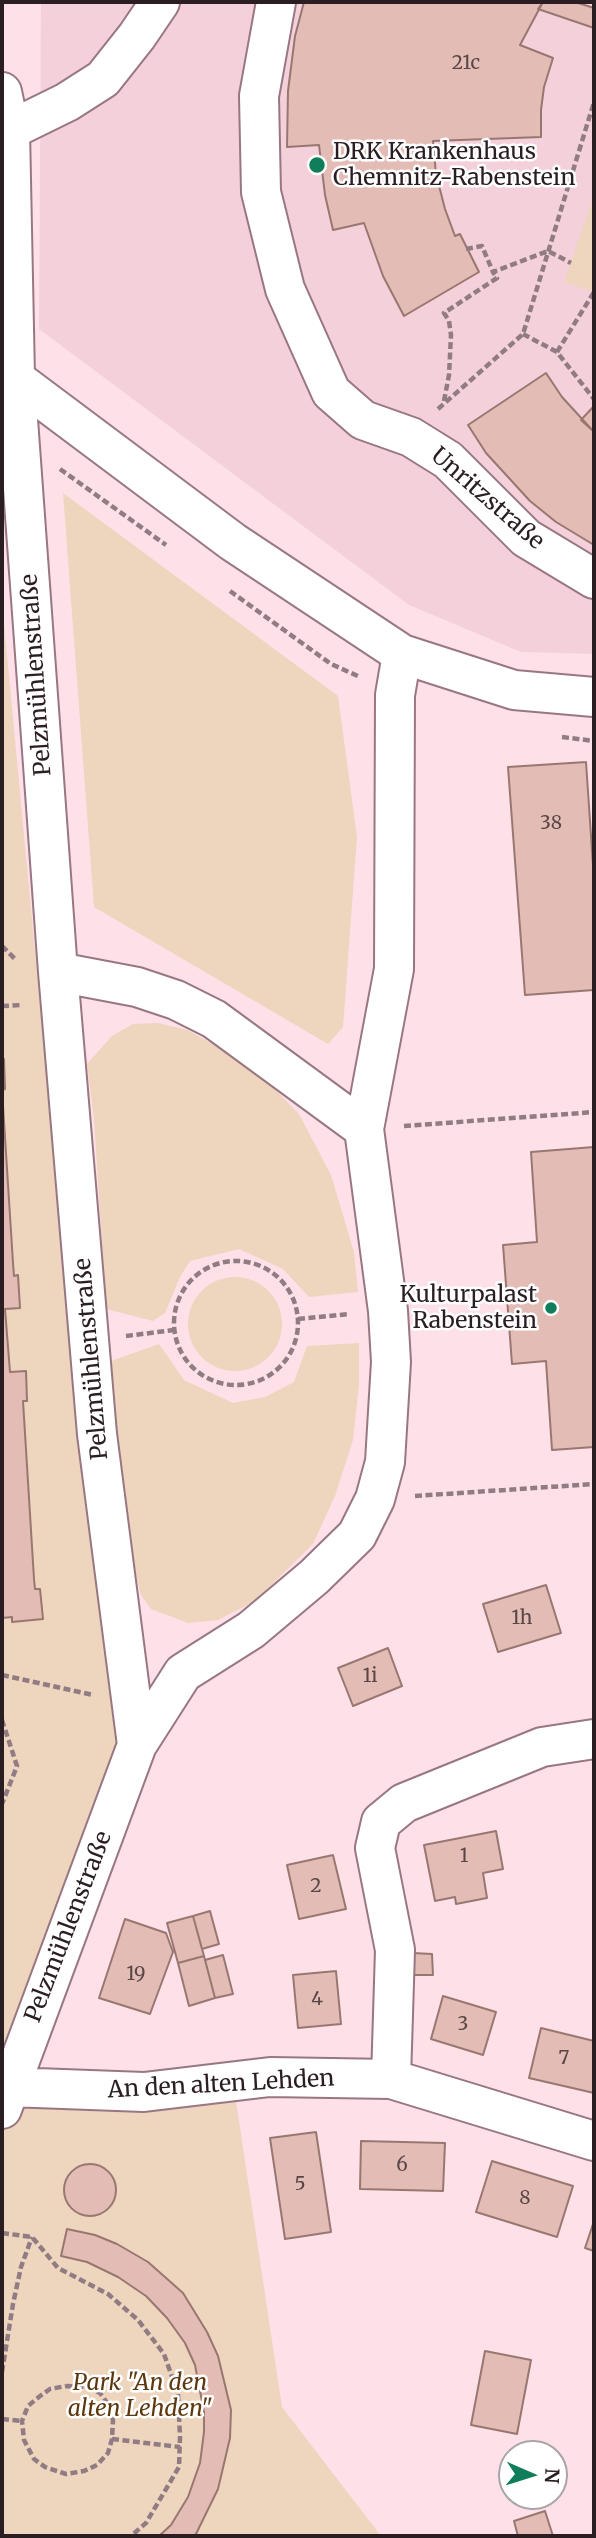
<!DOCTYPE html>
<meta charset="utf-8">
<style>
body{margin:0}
#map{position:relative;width:596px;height:2538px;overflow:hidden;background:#fee0e9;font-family:Merriweather,serif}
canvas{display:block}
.frame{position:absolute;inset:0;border:4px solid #2b1e22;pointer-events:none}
.north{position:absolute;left:498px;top:2440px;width:70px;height:70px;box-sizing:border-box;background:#fff;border:2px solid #aaa5a7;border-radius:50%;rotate:93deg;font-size:19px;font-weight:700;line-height:28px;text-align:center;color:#2b1e22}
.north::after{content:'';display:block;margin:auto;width:24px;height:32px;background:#107e5a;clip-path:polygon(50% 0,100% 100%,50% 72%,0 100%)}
</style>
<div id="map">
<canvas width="596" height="2538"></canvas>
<div class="frame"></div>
<div class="north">N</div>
</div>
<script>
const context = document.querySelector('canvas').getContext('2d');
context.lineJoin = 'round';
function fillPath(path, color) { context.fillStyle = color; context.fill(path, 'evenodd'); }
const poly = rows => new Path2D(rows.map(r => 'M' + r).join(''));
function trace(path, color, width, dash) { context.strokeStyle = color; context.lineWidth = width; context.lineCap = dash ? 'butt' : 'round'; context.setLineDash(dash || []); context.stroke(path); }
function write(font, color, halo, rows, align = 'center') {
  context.font = font + ' Merriweather,serif'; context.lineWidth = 5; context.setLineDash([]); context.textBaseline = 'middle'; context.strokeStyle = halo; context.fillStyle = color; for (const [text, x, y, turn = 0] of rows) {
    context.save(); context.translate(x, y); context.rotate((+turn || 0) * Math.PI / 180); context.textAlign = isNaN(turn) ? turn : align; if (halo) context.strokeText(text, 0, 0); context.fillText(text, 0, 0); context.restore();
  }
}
const built = poly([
 [41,2,594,2,594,654,521,652,409,605,39,329]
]);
const green = poly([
 [594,196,594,292,564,282],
 [63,493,338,696,357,837,343,1027,328,1044,94,907],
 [2,602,40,1004,120,1756,2,2081],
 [158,1023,187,1030,250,1064,299,1114,331,1175,354,1252,358,1292,309,1297,283,1269,239,1249,190,1261,180,1277,165,1313,153,1321,106,1309,94,1119,87,1064,112,1036,133,1024],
 '188 1324a47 47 0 1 1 94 0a47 47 0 1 1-94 0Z',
 [359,1343,359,1384,353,1440,335,1496,313,1544,255,1601,218,1620,188,1623,151,1609,141,1595,137,1580,109,1414,108,1362,159,1344,184,1380,233,1403,265,1397,294,1382,307,1346],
 [233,2081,282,2407,381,2536,2,2536,2,2109]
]);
const building = poly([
 [304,2,543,2,520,45,553,58,544,87,541,110,541,137,433,141,436,174,445,209,455,236,460,234,479,272,404,316,383,276,364,223,333,230,325,195,319,145,287,147,288,91,295,36,304,2],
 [543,2,575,2,594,8,594,28,538,9,543,2],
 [546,373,562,397,594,432,594,545,556,522,530,501,486,453,468,425,546,373],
 [594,406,594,427,592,430,581,420,594,406],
 [586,762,594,880,594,990,525,995,508,767,586,762],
 [2,1059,4,1059,5,1089,2,1090,13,1263,14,1276,18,1275,20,1308,5,1309,10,1372,26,1371,27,1401,23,1401,34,1579,35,1589,40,1589,43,1619,12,1622,12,1617,2,1618,2,1059],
 [594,1147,594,1447,552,1450,546,1361,512,1364,503,1245,537,1242,531,1152,594,1147],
 [546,1585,561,1633,498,1652,483,1604,546,1585],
 [388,1648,402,1686,353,1706,338,1668,388,1648],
 [496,1831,503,1869,483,1873,487,1898,456,1904,455,1897,435,1901,424,1845,496,1831],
 [333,1855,346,1909,299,1919,287,1865,333,1855],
 [210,1911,219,1944,202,1949,193,1916,210,1911],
 [193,1916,204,1956,178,1963,167,1923,193,1916],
 [125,1919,166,1933,173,1952,150,2014,99,1998,125,1919],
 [413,1953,432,1954,433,1975,413,1975,413,1953],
 [223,1955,233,1994,215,1998,205,1960,223,1955],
 [204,1956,215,1998,189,2006,178,1963,204,1956],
 [336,1971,341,2024,298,2028,293,1975,336,1971],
 [443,1996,496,2012,483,2055,431,2039,443,1996],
 [541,2028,594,2041,594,2093,529,2078,541,2028],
 [316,2132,331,2232,285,2239,270,2138,316,2132],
 [361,2141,445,2143,443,2191,360,2189,361,2141],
 [492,2161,573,2186,557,2237,476,2212,492,2161],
 '64 2190a26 26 0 1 1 52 0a26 26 0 1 1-52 0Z',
 [594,2221,594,2251,585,2248,594,2221],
 [67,2229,95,2235,117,2244,148,2262,183,2293,207,2332,218,2356,231,2410,230,2438,218,2489,195,2536,159,2536,171,2525,188,2497,200,2463,204,2432,204,2412,195,2365,185,2343,167,2318,146,2296,118,2277,87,2262,61,2256,67,2229],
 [485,2351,531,2360,517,2434,471,2425,485,2351],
 [545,2511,553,2536,518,2536,514,2521,545,2511]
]);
const path = poly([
 [466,249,482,246,493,272,548,251,571,263],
 [523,334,557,352,594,399],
 [557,352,594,292],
 [444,401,449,375,451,335,449,321,444,313,497,278,493,272],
 [438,409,523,334,594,102],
 [60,469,166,545],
 [230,591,331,664,360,677],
 [562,737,594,741],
 [2,946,16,960],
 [2,1006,22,1005],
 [404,1126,594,1112],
 '174 1323a62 62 0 1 1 124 0a62 62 0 1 1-124 0Z',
 [298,1319,349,1314],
 [126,1336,174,1330],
 [415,1496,594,1484],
 [2,1675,93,1695],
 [2,1720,17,1766,2,1804],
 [2,2233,32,2237,58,2268,108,2294,138,2320,164,2354,178,2394,180,2437,179,2467,146,2523,131,2536],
 [2,2372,13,2304,21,2267,32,2237],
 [66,2386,86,2387,100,2393,108,2404,113,2420,112,2439,108,2453,97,2465,84,2471,66,2474,45,2467,34,2459,24,2440,22,2421,28,2406,40,2396,50,2389,66,2386],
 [2,2419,22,2421],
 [112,2439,180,2447]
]);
const minor = poly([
 [276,2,259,96,261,192,285,289,331,392,363,420,411,437,448,460,526,538,594,579],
 [2,92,10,130,15,378,58,972,97,1434,137,1745],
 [10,130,67,102,103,79,137,36,160,2],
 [2,369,233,542,402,654,514,690,594,697],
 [58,972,137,987,176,1000,214,1019,364,1129],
 [391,2079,395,1950,375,1848,381,1822,404,1803,542,1747,594,1739],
 [9,2087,144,2092,270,2077,391,2079,594,2141],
 [2,2109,137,1745,183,1673,251,1630,314,1577,357,1535,375,1499,385,1462,391,1362,388,1311,364,1129,394,969,395,695,402,654]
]);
const markers = [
 [317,165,9,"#107e5a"],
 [551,1308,7,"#107e5a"]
];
const numberNames = [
 ["21c",466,64],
 ["38",551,824],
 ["1h",522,1619],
 ["1i",370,1677],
 ["1",464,1857],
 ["2",316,1887],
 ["19",136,1975],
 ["4",317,2000],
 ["3",463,2025],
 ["7",564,2059],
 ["6",402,2166],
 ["5",300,2185],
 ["8",525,2199]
];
const poiNames = [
 ["DRK Krankenhaus",333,152],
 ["Chemnitz-Rabenstein",333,178],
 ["Kulturpalast",537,1295,"right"],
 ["Rabenstein",537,1321,"right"]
];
const streetNames = [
 ["Unritzstraße",487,499,41],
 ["Pelzmühlenstraße",37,675,-94],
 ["Pelzmühlenstraße",92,1359,-95],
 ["Pelzmühlenstraße",69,1927,-69],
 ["An den alten Lehden",221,2085,-3]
];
const parkNames = [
 ["Park \"An den",140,2383],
 ["alten Lehden\"",140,2409]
];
fillPath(built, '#f4d0db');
fillPath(green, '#eed5be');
fillPath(building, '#e3bcb5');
trace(building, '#997771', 2);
trace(minor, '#987782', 42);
trace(path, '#917c83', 4.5, [7, 3.5]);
trace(minor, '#fff', 38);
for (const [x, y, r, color] of markers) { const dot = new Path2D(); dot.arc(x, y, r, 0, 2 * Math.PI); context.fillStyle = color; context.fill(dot); trace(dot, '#fff', 2.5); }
write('19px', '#594647', null, numberNames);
write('23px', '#2b1e22', '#fff', poiNames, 'left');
write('23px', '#2b1e22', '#fff', streetNames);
write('italic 23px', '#5d380e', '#fff', parkNames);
</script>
